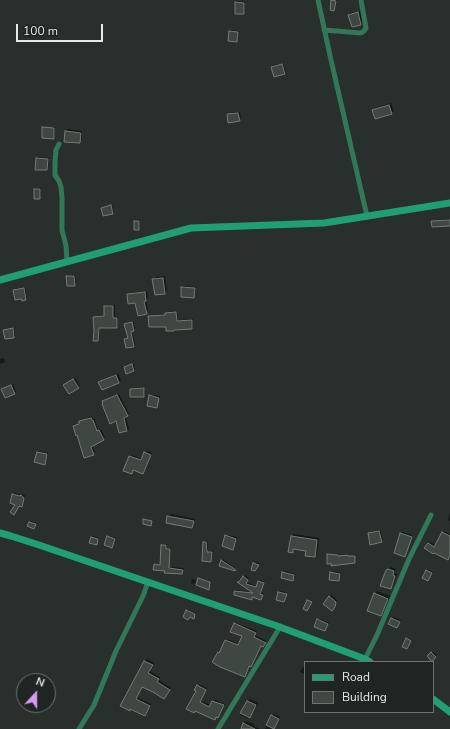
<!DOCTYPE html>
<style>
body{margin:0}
#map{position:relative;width:450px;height:729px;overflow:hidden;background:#282f2c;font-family:"Nunito Sans",sans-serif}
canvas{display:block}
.legend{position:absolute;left:304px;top:661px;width:130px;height:52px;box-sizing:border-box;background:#1f2522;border:1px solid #6e7371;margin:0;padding:5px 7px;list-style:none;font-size:12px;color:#e5e9e7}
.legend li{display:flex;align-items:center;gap:8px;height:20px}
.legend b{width:20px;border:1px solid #6e7371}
.north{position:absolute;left:16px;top:673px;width:40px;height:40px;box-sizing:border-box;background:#1f2522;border:1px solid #6e7371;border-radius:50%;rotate:21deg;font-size:11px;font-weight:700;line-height:16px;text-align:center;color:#e5e9e7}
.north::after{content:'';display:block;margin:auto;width:14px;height:18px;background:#d89af8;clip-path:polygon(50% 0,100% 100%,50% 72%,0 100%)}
.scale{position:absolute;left:16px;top:24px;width:87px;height:18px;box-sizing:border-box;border:2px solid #e5e9e7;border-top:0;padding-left:5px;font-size:12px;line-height:14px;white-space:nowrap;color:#e5e9e7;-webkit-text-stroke:3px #1f2522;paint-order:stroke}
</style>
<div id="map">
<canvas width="450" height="729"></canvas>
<ul class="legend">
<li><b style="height:5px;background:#1f9f73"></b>Road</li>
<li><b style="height:11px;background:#3f4743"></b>Building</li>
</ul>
<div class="north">N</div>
<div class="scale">100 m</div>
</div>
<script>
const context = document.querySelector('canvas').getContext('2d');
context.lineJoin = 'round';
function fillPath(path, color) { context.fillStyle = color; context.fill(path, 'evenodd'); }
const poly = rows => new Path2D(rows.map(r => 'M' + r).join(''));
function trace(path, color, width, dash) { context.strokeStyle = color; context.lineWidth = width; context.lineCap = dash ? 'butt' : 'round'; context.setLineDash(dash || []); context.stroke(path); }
const shadow = poly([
 [333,0,337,0,335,8,334,10,332,1],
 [237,1,245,2,245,12,243,13,236,3],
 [360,11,362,22,361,24,352,26,349,15,350,13],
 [231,30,239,31,238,40,237,41,230,32],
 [283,63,286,72,284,74,272,67,274,65],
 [391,103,394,111,391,113,373,110,376,108],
 [240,112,241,119,239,120,228,114,229,113],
 [44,127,55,127,55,136,54,138,43,128],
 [68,129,82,131,82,139,79,142,66,132],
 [38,157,49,158,48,168,47,169,37,159],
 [37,188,41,188,41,197,39,198,35,189],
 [112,205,114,212,113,213,102,208,103,207],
 [450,219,450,225,432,221,434,220],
 [137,220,140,220,140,228,139,229,135,221],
 [69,275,75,275,76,283,74,285,67,277],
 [165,276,167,291,164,293,154,279,156,277],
 [184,286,196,287,195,295,194,297,182,287],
 [25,287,27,298,26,299,14,290,15,289],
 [147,291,148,298,146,300,148,311,146,313,128,295,130,293],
 [107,305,115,305,115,317,118,317,118,326,116,327,100,327,99,338,97,340,94,317,96,316,105,315,105,307],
 [177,311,178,320,193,319,193,327,192,328,167,326,149,316,151,315,166,314,167,312],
 [133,321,135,329,132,330,135,344,134,346,127,347,125,340,129,338,125,324,127,323],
 [14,327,15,336,14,337,4,330,6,329],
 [4,358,5,362,0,364,0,359],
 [133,363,135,369,134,371,127,373,125,367,126,366],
 [118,373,121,380,119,382,102,389,99,382,102,380],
 [75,378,80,386,70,393,66,384],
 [13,384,16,392,15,393,2,389],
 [145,387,145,395,144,396,131,389,132,388],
 [119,394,129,414,126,416,129,429,127,431,117,420,103,401,105,399],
 [152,395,160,396,158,405,157,407,150,396],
 [92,416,93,419,95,419,98,431,101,429,105,437,92,445,95,452,93,454,77,434,74,426,75,425,80,423,80,422,82,420],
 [39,451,48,453,46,462,45,463,38,452],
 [147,451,152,453,145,471,143,473,134,469,131,473,130,457,132,455,142,459],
 [14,493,21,495,23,494,25,495,23,504,22,506,16,504,13,495],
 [450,512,450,521,448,520],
 [171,514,195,519,194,524,192,527,168,517],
 [31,521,37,523,34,528,28,526],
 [380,530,383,540,381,541,369,534,370,532],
 [444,531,450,534,450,557,448,558,426,548,430,542,436,545],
 [402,532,412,535,406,554,405,556,401,533],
 [294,534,319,538,317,554,314,556,307,551,295,549,292,552,292,537],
 [227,535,237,537,234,547,226,536],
 [93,536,99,538,96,544,92,538],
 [109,536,116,538,112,547,108,537],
 [205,541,207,541,208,551,213,551,212,560,211,561,203,560,204,542],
 [163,544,167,544,167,548,171,548,169,567,184,568,183,572,182,573,166,570,155,565,156,564,161,564,162,545],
 [329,554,339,554,339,555,349,554,349,556,355,555,356,561,355,562,328,555],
 [223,559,236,569,235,570,221,566],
 [256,562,260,563,256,569,252,569],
 [391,567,396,569,394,573,397,574,393,586,391,588,387,570],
 [429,570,433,572,428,580,427,571],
 [285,571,295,574,294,579,292,580,283,573],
 [333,571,341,573,340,579,339,580,331,573],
 [245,575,249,578,246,582,257,586,260,580,264,582,261,592,264,594,261,599,253,596,251,599,235,594,235,591,236,590,253,592,239,582],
 [199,578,210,581,209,589,197,584],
 [192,579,196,580,194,584,191,583],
 [281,591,287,593,285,600,284,601,279,592],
 [377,591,390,596,383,612,381,615,375,594],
 [331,595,337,600,336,604,332,610,324,604],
 [188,610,196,613,194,616,190,616,187,611],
 [393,617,401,620,397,627,392,619],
 [320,619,329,623,325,630,318,620],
 [236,623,257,631,255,635,266,641,264,645,262,645,251,666,219,653,227,639,239,644,243,636,234,624],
 [433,652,437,655,432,660,428,656],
 [147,659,154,663,150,671,160,677,159,680,171,688,166,696,142,687,137,697,151,704,147,713,145,715,121,705,145,661],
 [303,667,305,667,305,674,300,672],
 [199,684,207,688,200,701,211,705,215,700,225,704,220,715,218,717,217,716,215,719,195,710,198,686],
 [250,699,258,703,251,717,248,719,240,715,247,701],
 [274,714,280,717,276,725,272,729,265,729,269,720],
 [246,721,254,724,254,726,260,729,242,729,244,723]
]);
const building = poly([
 [331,0,336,1,334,11,330,10,331,0],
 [235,2,244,3,244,14,235,14,235,2],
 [358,12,361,25,352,27,348,15,358,12],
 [229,31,238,32,237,42,228,41,229,31],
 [282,64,285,74,274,77,271,67,282,64],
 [389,105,392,114,375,119,372,110,389,105],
 [238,113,240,121,228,123,227,114,238,113],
 [42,127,54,128,54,139,42,138,42,127],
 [65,131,81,133,80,143,64,142,65,131],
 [36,158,48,159,47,170,35,170,36,158],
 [34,189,40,189,40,199,34,199,34,189],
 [111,205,113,214,103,216,101,208,111,205],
 [450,220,450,226,432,227,431,221,450,220],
 [134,221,139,221,139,230,134,230,134,221],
 [66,276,74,276,75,286,67,286,66,276],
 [163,278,165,294,155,295,152,279,163,278],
 [181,287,195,288,194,298,181,297,181,287],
 [24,288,26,300,22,301,21,299,15,300,13,290,24,288],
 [145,292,146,301,144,302,147,314,138,316,135,303,128,304,127,294,145,292],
 [104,306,113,306,113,318,117,318,117,328,99,328,98,341,93,341,94,331,93,317,104,316,104,306],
 [176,312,177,321,192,320,192,329,174,330,174,331,166,331,166,327,149,327,148,316,165,315,165,313,176,312],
 [132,322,134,331,131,332,134,347,126,348,124,339,128,338,124,324,132,322],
 [13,328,14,338,5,339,3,330,13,328],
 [132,364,134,371,126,374,124,367,132,364],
 [116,375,119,383,102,390,98,382,116,375],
 [73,379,79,388,69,394,63,385,73,379],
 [11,385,15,394,5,398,1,389,11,385],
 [144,388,144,397,130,397,130,389,144,388],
 [117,395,128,416,124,418,127,431,119,433,116,421,110,424,102,404,103,404,102,401,117,395],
 [149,395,159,398,157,408,147,406,149,395],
 [91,418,92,420,93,420,97,431,99,430,104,440,91,447,94,455,84,458,77,435,76,436,73,426,79,424,79,421,91,418],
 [37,452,47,454,45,465,34,462,37,452],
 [144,452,151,455,143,474,133,470,132,474,123,471,129,456,141,460,144,452],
 [12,494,20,496,21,495,24,498,22,507,19,506,14,515,10,512,15,505,10,503,12,494],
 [167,516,194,521,192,528,166,523,167,516],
 [143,519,152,521,151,526,143,524,143,519],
 [29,522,36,524,34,529,27,526,29,522],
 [379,531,382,542,370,545,368,533,379,531],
 [442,532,450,536,450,555,448,560,434,553,433,554,424,548,428,543,434,547,442,532],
 [400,533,412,537,405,557,394,553,400,533],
 [225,535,236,539,233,550,222,546,225,535],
 [107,536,115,539,112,548,104,545,107,536],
 [291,536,317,540,315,557,305,556,306,551,293,549,293,553,288,552,291,536],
 [91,537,98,539,97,545,89,543,91,537],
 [203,542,206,542,207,552,212,552,211,562,202,561,203,542],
 [161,545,166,545,166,549,170,549,169,568,183,570,182,574,164,573,165,571,153,570,154,564,160,565,161,545],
 [327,554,338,555,338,556,348,555,348,556,355,556,355,563,331,566,332,564,327,564,327,554],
 [221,560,236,570,235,571,219,566,221,560],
 [253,563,259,565,255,571,251,570,253,563],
 [388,569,394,571,393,575,395,576,391,589,380,586,386,570,387,570,388,569],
 [426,570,432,573,428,581,422,578,426,570],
 [282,572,294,575,293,581,281,578,282,572],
 [330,572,340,574,339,581,329,580,330,572],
 [243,576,248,580,246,584,256,587,258,581,264,583,260,594,263,595,261,600,252,597,252,600,234,595,234,591,253,593,237,582,239,582,243,576],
 [198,578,210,582,209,590,196,585,198,578],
 [278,592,287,594,284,602,276,600,278,592],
 [374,593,388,599,381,616,367,611,374,593],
 [329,596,336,602,335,607,332,611,323,604,329,596],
 [307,600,312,602,307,611,303,609,307,600],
 [186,610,195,614,194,619,190,617,188,620,183,617,186,610],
 [391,618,400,622,397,628,388,624,391,618],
 [317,619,328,624,325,631,314,627,317,619],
 [234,623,256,633,254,637,266,643,263,647,261,646,251,667,249,666,245,677,220,667,212,662,218,652,219,653,225,640,238,645,242,636,230,632,234,623],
 [406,638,411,641,407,649,402,647,406,638],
 [431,652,436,657,432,662,427,656,431,652],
 [144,661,153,665,148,673,159,679,157,682,170,690,164,699,153,692,142,687,136,699,150,706,145,716,130,709,130,711,120,706,144,661],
 [197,685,206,690,200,702,209,707,212,701,224,705,218,718,216,717,215,720,195,711,194,713,186,709,196,691,194,690,197,685],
 [247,701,256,705,250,718,240,713,247,701],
 [271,715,279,719,274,729,266,725,271,715],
 [243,723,255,729,241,729,243,723]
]);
const street = poly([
 [318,0,331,60,367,216],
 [324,30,361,33,364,31,366,28,361,0],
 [59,144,56,150,55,162,55,175,59,181,61,187,62,198,62,230,66,246,67,261],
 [365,659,377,635,409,559,431,515],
 [79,729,94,705,116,651,143,596,148,582],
 [218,729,280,627]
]);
const secondary = poly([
 [0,280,191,228,324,223,450,203],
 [0,533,11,536,39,545,280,627,365,659,370,662],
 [433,699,450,712]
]);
fillPath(shadow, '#0007');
fillPath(building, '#3f4743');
trace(building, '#737c77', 1);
trace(street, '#32775a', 5);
trace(secondary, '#1f9f73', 7);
</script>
